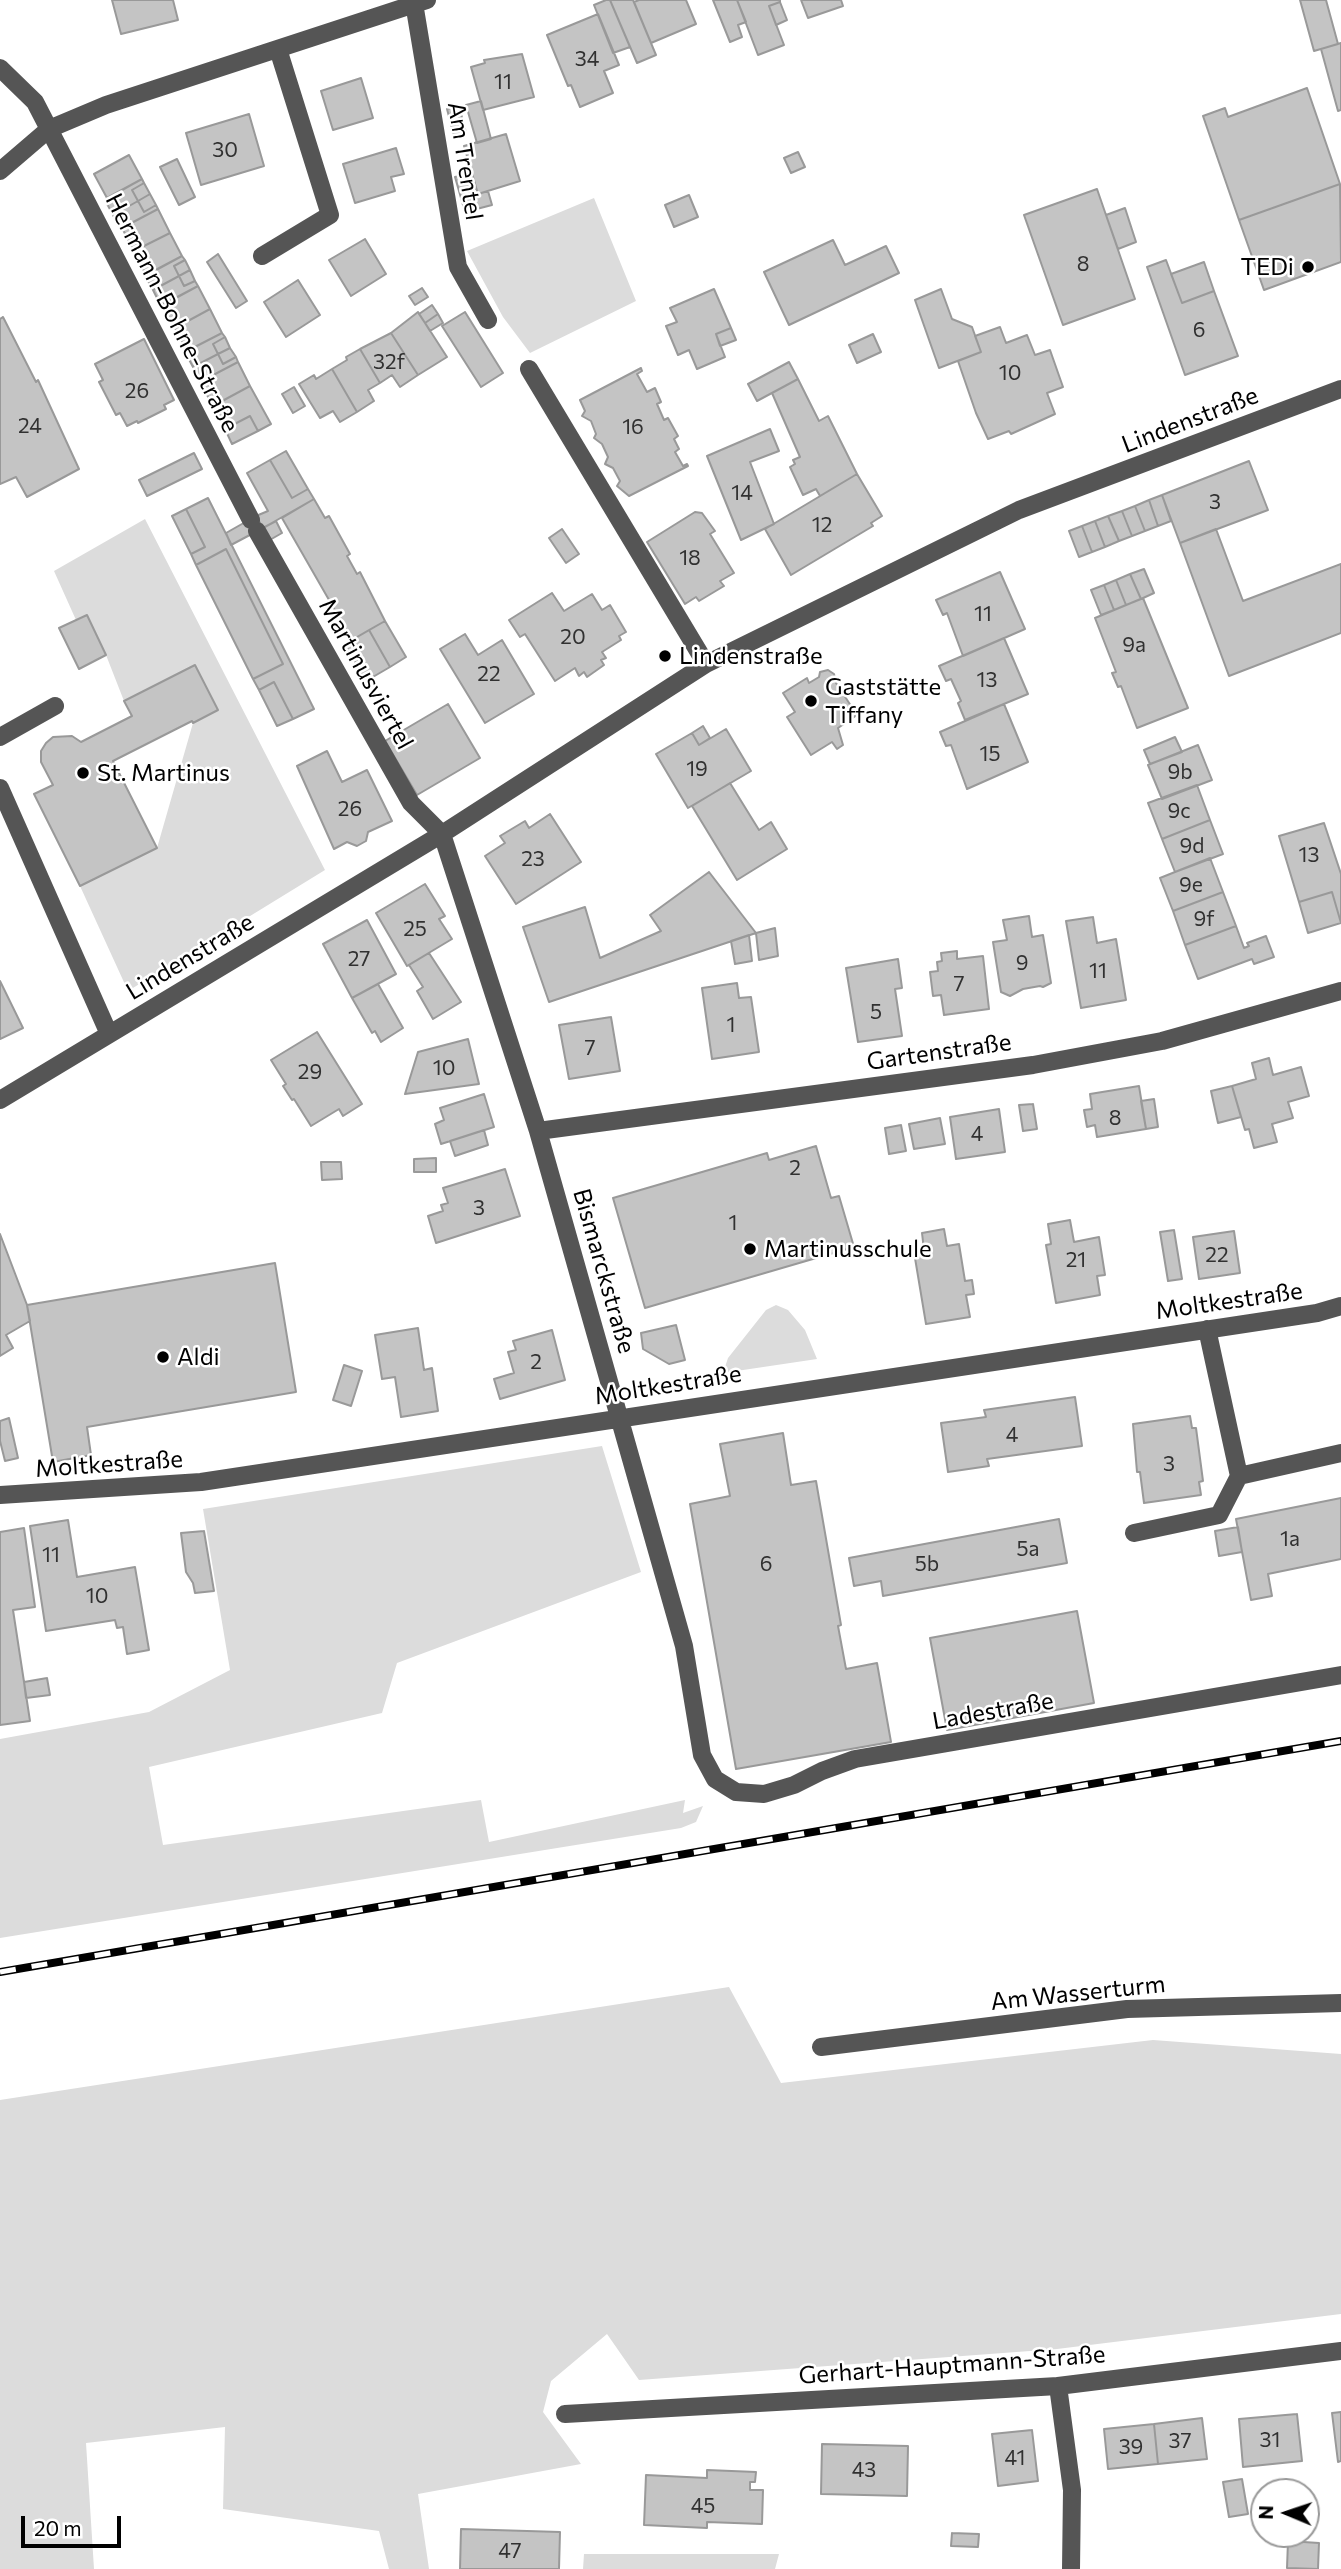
<!DOCTYPE html>
<meta charset="utf-8">
<style>
body{margin:0}
#map{position:relative;width:1341px;height:2569px;overflow:hidden;background:#fff;font-family:Commissioner,sans-serif}
canvas{display:block}
.north{position:absolute;left:1250px;top:2478px;width:70px;height:70px;box-sizing:border-box;background:#fff;border:2px solid #999;border-radius:50%;rotate:272deg;font-size:19px;font-weight:700;line-height:28px;text-align:center;color:#000}
.north::after{content:'';display:block;margin:auto;width:24px;height:32px;background:#000;clip-path:polygon(50% 0,100% 100%,50% 72%,0 100%)}
.scale{position:absolute;left:21px;top:2516px;width:100px;height:32px;box-sizing:border-box;border:4px solid #000;border-top:0;padding-left:9px;font-size:21px;line-height:24px;white-space:nowrap;color:#000;-webkit-text-stroke:5px #fff;paint-order:stroke}
</style>
<div id="map">
<canvas width="1341" height="2569"></canvas>
<div class="north">N</div>
<div class="scale">20 m</div>
</div>
<script>
const context = document.querySelector('canvas').getContext('2d');
context.lineJoin = 'round';
function fillPath(path, color) { context.fillStyle = color; context.fill(path, 'evenodd'); }
const poly = rows => new Path2D(rows.map(r => 'M' + r).join(''));
function trace(path, color, width, dash) { context.strokeStyle = color; context.lineWidth = width; context.lineCap = dash ? 'butt' : 'round'; context.setLineDash(dash || []); context.stroke(path); }
function write(font, color, halo, rows, align = 'center') {
  context.font = font + ' Commissioner,sans-serif'; context.lineWidth = 5; context.setLineDash([]); context.textBaseline = 'middle'; context.strokeStyle = halo; context.fillStyle = color; for (const [text, x, y, turn = 0] of rows) {
    context.save(); context.translate(x, y); context.rotate((+turn || 0) * Math.PI / 180); context.textAlign = isNaN(turn) ? turn : align; if (halo) context.strokeText(text, 0, 0); context.fillText(text, 0, 0); context.restore();
  }
}
const green = poly([
 [594,198,636,301,530,353,503,317,467,251],
 [145,519,325,870,128,991,80,886,157,848,193,723,218,710,195,665,124,701,106,655,87,616,76,620,54,571],
 [776,1305,788,1310,805,1330,817,1359,723,1373,728,1358,766,1310],
 [602,1446,641,1572,397,1663,382,1713,149,1767,163,1845,481,1800,489,1842,685,1800,683,1813,703,1806,696,1822,681,1828,0,1938,0,1739,149,1712,230,1670,203,1509],
 [729,1987,781,2083,1153,2040,1341,2054,1341,2314,1057,2349,639,2380,607,2334,551,2381,543,2412,581,2464,418,2494,429,2569,389,2569,379,2531,223,2509,225,2427,86,2443,94,2569,0,2569,0,2100],
 [584,2554,779,2554,775,2569,583,2569]
]);
const building = poly([
 [112,0,173,0,178,20,121,34,112,0],
 [606,0,610,0,630,47,613,53,594,5,606,0],
 [610,0,633,0,656,55,637,63,610,0],
 [639,0,686,0,696,24,651,43,634,2,639,0],
 [713,0,737,0,746,22,738,25,742,37,730,42,713,0],
 [737,0,780,0,780,2,769,6,784,45,758,55,737,0],
 [801,0,841,0,843,6,808,18,801,0],
 [1300,0,1326,0,1338,44,1314,51,1300,0],
 [780,2,787,20,776,25,769,6,780,2],
 [598,14,619,65,604,71,613,93,580,107,571,85,568,86,547,35,598,14],
 [1341,43,1341,110,1338,111,1321,49,1341,43],
 [522,54,534,97,483,110,471,67,485,63,484,60,522,54],
 [361,78,373,118,333,130,321,91,361,78],
 [1307,88,1340,184,1239,220,1203,116,1225,108,1228,117,1307,88],
 [481,101,491,139,477,143,466,105,481,101],
 [459,106,466,133,454,136,447,109,459,106],
 [249,114,264,166,201,185,186,133,249,114],
 [506,134,520,181,478,194,464,146,506,134],
 [396,148,404,174,391,177,395,191,355,203,343,164,396,148],
 [798,152,805,167,791,173,784,158,798,152],
 [129,155,142,179,107,198,94,174,129,155],
 [177,159,195,197,179,205,160,167,177,159],
 [471,173,478,194,488,191,492,205,465,212,455,177,471,173],
 [142,179,144,183,132,190,138,201,113,215,105,200,142,179],
 [144,183,150,194,138,201,132,190,144,183],
 [1340,184,1341,262,1264,290,1239,220,1340,184],
 [1097,189,1135,299,1063,325,1024,215,1097,189],
 [150,194,156,205,144,212,138,201,150,194],
 [689,195,698,217,674,227,665,205,689,195],
 [138,201,144,212,156,205,158,209,120,229,113,215,138,201],
 [1125,208,1136,242,1118,249,1106,215,1125,208],
 [158,209,170,233,134,251,122,228,158,209],
 [170,233,182,256,146,275,134,251,170,233],
 [365,239,386,274,351,296,329,260,365,239],
 [833,240,845,265,886,246,899,273,789,325,764,272,833,240],
 [218,254,247,301,236,308,207,262,218,254],
 [182,256,185,260,174,266,179,276,153,290,145,276,182,256],
 [185,260,190,270,179,276,174,266,185,260],
 [1166,260,1182,303,1214,291,1238,356,1185,375,1147,267,1166,260],
 [1204,262,1214,291,1182,303,1171,274,1204,262],
 [190,270,195,281,184,286,179,276,190,270],
 [179,276,184,286,195,281,198,286,161,306,153,290,179,276],
 [298,280,320,315,286,337,264,302,298,280],
 [198,286,210,309,175,328,162,305,198,286],
 [422,288,428,297,415,305,409,296,422,288],
 [714,289,731,328,716,334,725,357,697,369,689,350,678,355,666,326,677,322,670,308,714,289],
 [941,289,952,319,972,327,981,352,939,368,915,300,941,289],
 [432,305,438,314,425,323,419,314,432,305],
 [210,309,222,333,187,351,175,328,210,309],
 [418,312,447,357,418,375,391,333,418,312],
 [465,312,503,373,481,387,442,326,465,312],
 [438,314,443,323,430,331,425,323,438,314],
 [3,317,36,382,38,380,79,469,27,497,16,477,0,484,0,319,3,317],
 [1000,327,1006,343,1027,335,1035,355,1050,350,1063,387,1047,393,1055,414,1011,434,1009,431,988,439,976,413,958,361,981,352,975,336,1000,327],
 [731,328,736,340,720,346,716,334,731,328],
 [222,333,225,337,213,344,218,354,193,367,185,352,222,333],
 [391,333,418,375,400,387,392,375,380,383,360,349,391,333],
 [873,334,881,352,857,363,849,345,873,334],
 [225,337,230,348,218,354,213,344,225,337],
 [144,339,174,400,164,405,166,409,138,423,137,421,127,426,120,413,116,415,99,382,103,380,95,364,144,339],
 [230,348,236,357,223,364,218,354,230,348],
 [360,349,380,383,368,390,374,401,357,412,332,369,347,360,346,357,360,349],
 [218,354,223,364,236,357,238,362,200,382,193,367,218,354],
 [238,362,250,386,213,406,200,382,238,362],
 [789,362,798,379,757,401,748,384,789,362],
 [641,368,642,371,637,374,647,392,655,388,661,402,657,404,664,420,668,418,678,436,674,439,679,449,675,452,683,466,687,464,688,466,629,496,617,486,620,481,613,468,605,464,608,457,602,444,594,438,596,434,591,421,582,416,585,411,580,400,641,368],
 [332,369,357,412,340,422,333,411,320,418,299,384,314,375,316,379,332,369],
 [798,379,819,421,828,416,857,474,820,496,816,489,803,495,790,467,795,464,793,460,800,457,772,393,798,379],
 [250,386,271,424,258,431,250,416,225,429,213,406,250,386],
 [294,387,305,406,293,413,282,394,294,387],
 [250,416,258,431,232,444,225,429,250,416],
 [770,429,779,451,750,462,774,524,741,540,707,456,770,429],
 [286,451,308,489,292,498,270,460,286,451],
 [194,453,202,469,147,496,139,480,194,453],
 [270,460,292,498,308,489,314,499,263,528,256,516,268,511,247,473,270,460],
 [1249,461,1268,510,1180,543,1162,495,1249,461],
 [857,474,882,516,871,523,873,526,791,575,765,529,857,474],
 [1162,495,1171,521,1158,526,1149,500,1162,495],
 [208,498,314,709,293,719,274,682,259,690,253,679,283,664,226,549,196,565,191,554,205,547,186,509,208,498],
 [314,499,325,518,329,516,350,554,347,556,357,574,360,572,385,621,352,640,282,518,314,499],
 [1149,500,1158,526,1145,531,1135,506,1149,500],
 [1135,506,1145,531,1132,536,1122,511,1135,506],
 [186,509,205,547,191,554,172,516,186,509],
 [1122,511,1132,536,1119,541,1108,516,1122,511],
 [695,512,702,513,715,531,710,534,734,573,720,581,724,586,699,601,696,597,685,604,647,542,695,512],
 [256,516,263,528,231,545,226,533,256,516],
 [1108,516,1119,541,1105,547,1095,521,1108,516],
 [276,521,282,533,268,541,261,529,276,521],
 [1095,521,1105,547,1092,552,1082,526,1095,521],
 [1082,526,1092,552,1079,557,1069,531,1082,526],
 [562,529,579,554,566,563,549,538,562,529],
 [1216,529,1243,601,1341,564,1341,633,1229,676,1180,543,1216,529],
 [226,549,283,664,253,679,196,565,226,549],
 [1144,569,1154,593,1141,599,1130,574,1144,569],
 [1000,572,1025,629,963,656,947,613,943,615,936,600,1000,572],
 [1130,574,1141,599,1126,605,1116,580,1130,574],
 [1116,580,1126,605,1114,610,1104,585,1116,580],
 [1104,585,1114,610,1101,615,1091,590,1104,585],
 [552,593,564,611,592,594,602,610,610,605,626,632,619,636,621,640,602,652,606,658,601,660,604,665,587,677,584,672,579,676,575,668,555,681,525,634,520,637,509,620,552,593],
 [1143,598,1188,708,1137,728,1121,686,1118,687,1112,673,1116,672,1095,618,1143,598],
 [87,615,106,655,79,669,59,628,87,615],
 [385,621,406,657,390,667,369,630,385,621],
 [369,630,390,667,366,681,345,644,369,630],
 [465,634,478,655,502,640,534,694,485,723,440,649,465,634],
 [1004,638,1028,694,965,720,958,703,961,701,951,679,946,681,939,666,1004,638],
 [195,665,218,710,193,723,192,721,113,761,157,848,80,886,34,794,53,785,41,762,41,751,46,743,53,737,72,736,81,742,132,716,124,701,195,665],
 [828,670,834,674,836,683,857,715,838,728,843,745,837,749,832,742,811,755,787,717,795,712,783,693,807,678,809,683,819,677,820,672,828,670],
 [274,682,293,719,277,726,259,690,274,682],
 [448,704,480,758,417,795,385,741,448,704],
 [1004,704,1028,762,967,789,951,745,946,746,940,732,1004,704],
 [703,726,710,738,699,745,692,733,703,726],
 [726,729,751,771,688,808,656,754,692,733,699,745,726,729],
 [1175,737,1182,752,1150,764,1144,750,1175,737],
 [1198,745,1212,780,1162,799,1148,765,1198,745],
 [327,751,342,782,367,770,392,821,368,832,366,841,357,846,347,842,334,849,297,766,327,751],
 [730,783,759,830,771,822,787,849,737,880,692,806,730,783],
 [1197,785,1210,820,1162,839,1148,803,1197,785],
 [550,814,581,862,516,904,485,856,505,843,500,836,525,821,529,828,550,814],
 [1210,820,1223,854,1175,872,1162,839,1210,820],
 [1324,823,1341,874,1341,923,1332,892,1299,902,1279,836,1324,823],
 [1210,858,1223,892,1173,911,1160,878,1210,858],
 [709,872,756,933,549,1002,523,927,585,907,600,958,661,931,650,915,709,872],
 [425,884,445,916,439,919,452,939,407,966,376,913,425,884],
 [1223,892,1236,926,1185,945,1173,911,1223,892],
 [1332,892,1341,923,1308,933,1299,902,1332,892],
 [1029,916,1032,937,1043,935,1051,983,1043,987,1040,986,1023,989,1010,996,1001,992,993,942,1007,940,1003,920,1029,916],
 [1093,917,1097,943,1116,939,1126,1000,1081,1008,1066,921,1093,917],
 [367,920,396,974,352,998,323,944,367,920],
 [1236,926,1244,948,1249,946,1247,943,1266,936,1274,957,1254,964,1252,959,1198,979,1185,945,1236,926],
 [775,928,778,956,759,960,756,933,775,928],
 [749,935,752,961,735,964,731,941,749,935],
 [957,951,957,959,983,956,989,1009,944,1015,941,995,933,996,930,972,938,971,937,962,942,961,941,953,957,951],
 [429,953,461,1002,433,1019,417,991,423,987,409,965,429,953],
 [898,959,902,988,895,989,902,1036,858,1042,846,968,898,959],
 [0,981,23,1028,0,1039,0,981],
 [737,983,739,998,751,997,759,1052,712,1059,702,988,737,983],
 [378,984,403,1028,381,1042,375,1031,372,1033,352,998,378,984],
 [611,1017,620,1071,569,1079,559,1025,611,1017],
 [317,1032,362,1104,343,1116,339,1109,311,1126,294,1099,292,1100,283,1086,286,1084,271,1060,317,1032],
 [468,1039,479,1084,405,1094,418,1052,468,1039],
 [1269,1058,1273,1075,1301,1067,1309,1096,1288,1102,1293,1118,1272,1124,1277,1142,1254,1148,1249,1129,1245,1130,1232,1086,1256,1079,1252,1063,1269,1058],
 [1139,1086,1146,1129,1097,1137,1095,1125,1087,1127,1084,1110,1092,1109,1090,1094,1139,1086],
 [1232,1086,1241,1117,1218,1123,1211,1091,1232,1086],
 [484,1094,494,1127,441,1144,435,1124,444,1120,440,1108,484,1094],
 [1154,1099,1158,1127,1146,1129,1141,1101,1154,1099],
 [1033,1104,1037,1129,1023,1131,1019,1105,1033,1104],
 [999,1109,1005,1152,956,1159,950,1117,999,1109],
 [940,1118,945,1144,914,1149,909,1124,940,1118],
 [901,1125,906,1151,889,1154,885,1128,901,1125],
 [484,1130,488,1145,455,1156,450,1141,484,1130],
 [816,1146,831,1198,839,1196,854,1247,645,1308,613,1198,767,1153,769,1160,816,1146],
 [436,1158,436,1172,414,1172,414,1159,436,1158],
 [321,1162,341,1162,342,1179,322,1180,321,1162],
 [505,1169,520,1216,436,1243,428,1216,443,1211,441,1205,448,1203,443,1188,505,1169],
 [1070,1220,1074,1242,1099,1237,1105,1275,1097,1276,1100,1295,1056,1303,1046,1245,1051,1244,1048,1224,1070,1220],
 [944,1229,947,1246,959,1244,965,1281,972,1280,974,1294,966,1295,970,1317,926,1324,914,1252,924,1250,922,1233,944,1229],
 [1174,1230,1182,1279,1168,1281,1160,1232,1174,1230],
 [1234,1231,1240,1273,1199,1279,1193,1237,1234,1231],
 [0,1234,27,1305,30,1321,6,1335,13,1348,0,1356,0,1234],
 [275,1263,296,1392,87,1427,91,1455,53,1462,27,1305,275,1263],
 [676,1325,685,1360,669,1364,643,1349,641,1333,676,1325],
 [418,1328,424,1370,432,1368,438,1411,401,1417,395,1377,382,1379,375,1335,418,1328],
 [552,1330,565,1380,500,1399,494,1379,514,1373,508,1352,516,1350,513,1341,552,1330],
 [344,1365,362,1371,351,1406,333,1400,344,1365],
 [1075,1397,1082,1446,987,1459,989,1466,948,1472,941,1423,986,1417,984,1410,1075,1397],
 [1190,1416,1192,1428,1196,1428,1203,1481,1199,1482,1201,1495,1144,1503,1140,1472,1137,1472,1133,1424,1190,1416],
 [9,1418,18,1458,5,1461,0,1441,0,1421,9,1418],
 [783,1433,791,1485,816,1481,841,1625,838,1626,846,1669,877,1663,891,1742,736,1769,690,1504,730,1496,720,1444,783,1433],
 [1341,1498,1341,1559,1268,1574,1272,1596,1251,1600,1236,1519,1341,1498],
 [1059,1519,1067,1563,883,1596,881,1581,854,1586,849,1558,1059,1519],
 [68,1520,77,1577,135,1567,149,1650,127,1654,123,1627,117,1628,115,1620,46,1631,30,1526,68,1520],
 [1238,1527,1242,1552,1219,1556,1215,1531,1238,1527],
 [24,1528,35,1607,13,1610,30,1721,0,1725,0,1532,24,1528],
 [204,1531,214,1591,195,1593,193,1583,186,1572,181,1533,204,1531],
 [1077,1611,1094,1703,947,1730,930,1638,1077,1611],
 [47,1678,50,1695,26,1698,24,1682,47,1678],
 [1341,2412,1341,2461,1338,2462,1332,2413,1341,2412],
 [1297,2414,1302,2461,1243,2467,1239,2419,1297,2414],
 [1202,2418,1207,2459,1158,2464,1154,2424,1202,2418],
 [1154,2424,1158,2464,1108,2469,1104,2429,1154,2424],
 [1032,2430,1038,2481,998,2486,992,2434,1032,2430],
 [822,2444,908,2446,907,2496,821,2494,822,2444],
 [707,2470,756,2472,755,2482,750,2482,750,2490,763,2490,762,2524,707,2522,707,2528,644,2525,646,2475,707,2478,707,2470],
 [1242,2479,1248,2514,1229,2517,1223,2482,1242,2479],
 [461,2529,560,2532,559,2569,460,2569,461,2529],
 [952,2533,979,2534,978,2547,951,2546,952,2533],
 [1288,2541,1319,2543,1318,2569,1287,2568,1288,2541]
]);
const minor = poly([
 [414,3,458,267,488,320],
 [0,68,35,102,251,520],
 [0,171,49,129,106,105,427,0],
 [262,256,330,215,278,49],
 [529,369,706,664],
 [257,531,411,803,442,834,538,1131,684,1646,702,1755,715,1779,736,1792,764,1794,794,1785,822,1771,855,1759,1341,1675],
 [0,737,55,706],
 [0,788,109,1034],
 [0,1100,442,834,706,664,1019,510,1341,389],
 [538,1131,1033,1065,1162,1041,1341,991],
 [1207,1329,1239,1476,1341,1453],
 [0,1495,201,1482,1317,1313,1341,1306],
 [1134,1533,1219,1515,1239,1476],
 [821,2047,1127,2009,1341,2003],
 [1058,2386,1072,2490,1071,2569],
 [565,2414,1058,2386,1341,2351]
]);
const rail = poly([
 [0,1972,1341,1741]
]);
const markers = [
 [1308,267,7,"#000"],
 [665,656,7,"#000"],
 [811,701,7,"#000"],
 [83,773,7,"#000"],
 [750,1249,7,"#000"],
 [163,1357,7,"#000"]
];
const numberNames = [
 ["34",587,59],
 ["11",503,82],
 ["30",225,150],
 ["8",1083,264],
 ["6",1199,330],
 ["32f",389,362],
 ["10",1010,373],
 ["26",137,391],
 ["24",30,426],
 ["16",633,427],
 ["14",742,493],
 ["3",1215,502],
 ["12",822,525],
 ["18",690,558],
 ["11",983,614],
 ["20",573,637],
 ["9a",1134,645],
 ["22",489,674],
 ["13",987,680],
 ["15",990,754],
 ["19",697,769],
 ["9b",1180,772],
 ["26",350,809],
 ["9c",1179,811],
 ["9d",1192,846],
 ["13",1309,855],
 ["23",533,859],
 ["9e",1191,885],
 ["9f",1204,919],
 ["25",415,929],
 ["27",359,959],
 ["9",1022,963],
 ["11",1098,971],
 ["7",959,984],
 ["5",876,1012],
 ["1",731,1025],
 ["7",590,1048],
 ["10",444,1068],
 ["29",310,1072],
 ["8",1115,1118],
 ["4",977,1134],
 ["2",795,1168],
 ["3",479,1208],
 ["1",733,1223],
 ["22",1217,1255],
 ["21",1076,1260],
 ["2",536,1362],
 ["4",1012,1435],
 ["3",1169,1464],
 ["1a",1290,1539],
 ["5a",1028,1549],
 ["11",51,1555],
 ["6",766,1564],
 ["5b",927,1564],
 ["10",97,1596],
 ["31",1270,2440],
 ["37",1180,2441],
 ["39",1131,2447],
 ["41",1015,2458],
 ["43",864,2470],
 ["45",703,2506],
 ["47",510,2551]
];
const streetNames = [
 ["Am Trentel",465,161,81],
 ["Hermann-Bohne-Straße",172,313,63],
 ["Lindenstraße",1190,420,-21],
 ["Martinusviertel",366,674,61],
 ["Lindenstraße",190,957,-31],
 ["Gartenstraße",939,1052,-8],
 ["Bismarckstraße",604,1271,74],
 ["Moltkestraße",1229,1301,-8],
 ["Moltkestraße",668,1385,-9],
 ["Moltkestraße",109,1464,-4],
 ["Ladestraße",993,1711,-10],
 ["Am Wasserturm",1078,1993,-6],
 ["Gerhart-Hauptmann-Straße",952,2365,-4]
];
const poiNames = [
 ["TEDi",1294,267,"right"],
 ["Lindenstraße",679,656],
 ["Gaststätte",825,687],
 ["Tiffany",825,715],
 ["St. Martinus",97,773],
 ["Martinusschule",764,1249],
 ["Aldi",177,1357]
];
fillPath(green, '#dcdcdc');
fillPath(building, '#c4c4c4');
trace(building, '#999', 2);
trace(minor, '#555', 18);
trace(rail, '#000', 8);
trace(rail, '#fff', 5, [16]);
for (const [x, y, r, color] of markers) { const dot = new Path2D(); dot.arc(x, y, r, 0, 2 * Math.PI); context.fillStyle = color; context.fill(dot); trace(dot, '#fff', 2.5); }
write('21px', '#313131', null, numberNames);
write('24px', '#000', '#fff', streetNames);
write('24px', '#000', '#fff', poiNames, 'left');
</script>
